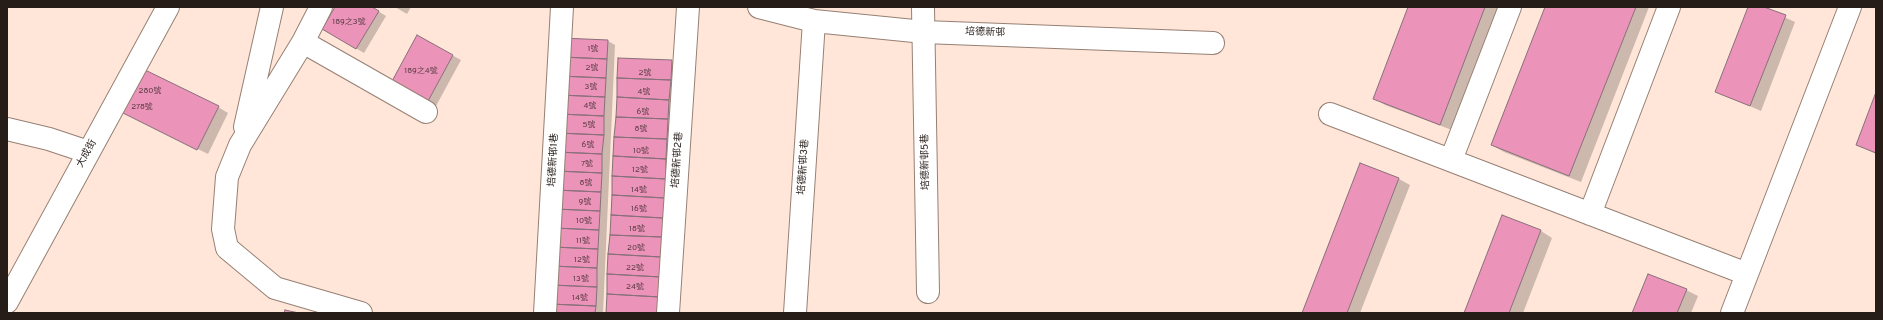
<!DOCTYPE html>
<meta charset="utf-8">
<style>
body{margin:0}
#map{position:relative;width:1883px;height:320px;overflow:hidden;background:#ffe6d9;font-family:Overpass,sans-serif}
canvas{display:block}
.frame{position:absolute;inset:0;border:8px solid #261d19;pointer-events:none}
</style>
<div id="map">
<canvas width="1883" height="320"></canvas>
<div class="frame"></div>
</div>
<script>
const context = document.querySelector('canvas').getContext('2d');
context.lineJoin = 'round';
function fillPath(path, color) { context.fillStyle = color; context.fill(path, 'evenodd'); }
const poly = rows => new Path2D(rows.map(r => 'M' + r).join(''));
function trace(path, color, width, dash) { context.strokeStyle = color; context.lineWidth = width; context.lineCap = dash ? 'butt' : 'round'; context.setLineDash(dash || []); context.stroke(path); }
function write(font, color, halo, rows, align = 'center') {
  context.font = font + ' Overpass,"Noto Sans TC",sans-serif'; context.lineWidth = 3.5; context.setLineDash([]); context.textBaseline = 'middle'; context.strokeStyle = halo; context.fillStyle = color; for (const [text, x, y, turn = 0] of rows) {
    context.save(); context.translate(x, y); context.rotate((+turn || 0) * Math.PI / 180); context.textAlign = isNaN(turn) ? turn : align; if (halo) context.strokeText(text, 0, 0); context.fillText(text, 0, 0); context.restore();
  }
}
const shadow = poly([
 [337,7,371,7,386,16,364,53,324,29],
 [395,7,411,7,407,14],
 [1409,7,1499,7,1452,130,1385,105,1374,98],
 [1546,7,1649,7,1581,182,1504,152,1492,145],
 [1749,7,1762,7,1795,22,1761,111,1716,91],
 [417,36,461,60,436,106,392,82],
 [608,41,615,45,603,313,551,313],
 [671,61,679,66,667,313,607,313],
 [1876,95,1876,154,1857,145],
 [218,107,228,113,208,154,131,116],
 [1399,179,1410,185,1360,313,1303,313],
 [1502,217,1541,231,1552,238,1523,313,1465,313],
 [1686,290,1698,296,1691,313,1633,313]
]);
const building = poly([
 [335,7,372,7,379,11,356,49,322,29,335,7],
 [1408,7,1485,7,1440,125,1373,99,1408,7],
 [1545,7,1636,7,1569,176,1491,145,1545,7],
 [1748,7,1764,7,1786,15,1750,106,1715,92,1748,7],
 [417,35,453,55,427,103,391,83,417,35],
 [562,38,608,40,607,59,562,57,562,38],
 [562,57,607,59,606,78,560,76,562,57],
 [618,58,672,60,671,80,617,78,618,58],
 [141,68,219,106,197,150,119,111,141,68],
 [560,76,606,78,605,97,560,95,560,76],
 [617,78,671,80,669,100,617,97,617,78],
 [1876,92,1876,153,1856,145,1876,92],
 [560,95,605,97,604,116,559,114,560,95],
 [617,97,669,100,668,119,616,117,617,97],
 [559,114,604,116,604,135,558,133,559,114],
 [616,117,668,119,667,139,614,137,616,117],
 [558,133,604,135,602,154,557,152,558,133],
 [614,137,667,139,666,159,613,156,614,137],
 [557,152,602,154,602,173,556,171,557,152],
 [613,156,666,159,666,179,612,176,613,156],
 [1360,163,1399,178,1347,313,1302,313,1360,163],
 [556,171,602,173,601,192,555,190,556,171],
 [612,176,666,179,665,198,612,195,612,176],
 [555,190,601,192,600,211,555,209,555,190],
 [612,195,665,198,663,218,611,215,612,195],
 [555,209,600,211,599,230,554,228,555,209],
 [611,215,663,218,662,237,610,235,611,215],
 [1502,215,1541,230,1509,313,1464,313,1502,215],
 [554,228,599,230,598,249,553,247,554,228],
 [610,235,662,237,661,257,608,254,610,235],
 [553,247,598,249,597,268,552,266,553,247],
 [608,254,661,257,661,277,607,274,608,254],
 [552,266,597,268,597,287,551,285,552,266],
 [607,274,661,277,660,297,607,294,607,274],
 [1648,274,1687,289,1677,313,1632,313,1648,274],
 [551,285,597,287,596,306,550,304,551,285],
 [607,294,660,297,659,313,606,313,607,294],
 [550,304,596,306,595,313,550,313,550,304],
 [285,310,299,313,284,313,285,310]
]);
const minor = poly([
 [321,7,303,42,240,145,227,177,223,229,227,248,275,288,361,313],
 [759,7,814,21,924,32,1213,43],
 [923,7,928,292],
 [303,42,426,112],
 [1330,114,1747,274],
 [245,127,272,7],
 [7,129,49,139,88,152],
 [1451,160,1510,7],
 [1590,214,1669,7],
 [7,302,168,7],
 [545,313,562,7],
 [668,313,688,7],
 [795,313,814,21],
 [1732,313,1850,7]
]);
const numberNames = [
 ["189之3號",349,22],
 ["1號",593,49],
 ["2號",592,68],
 ["189之4號",421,71],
 ["2號",645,73],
 ["3號",591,87],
 ["280號",150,91],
 ["4號",644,92],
 ["4號",590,106],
 ["278號",142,107],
 ["6號",643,112],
 ["5號",589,125],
 ["8號",641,129],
 ["6號",588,145],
 ["10號",641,151],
 ["7號",587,164],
 ["12號",640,170],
 ["8號",586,183],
 ["14號",639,190],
 ["9號",585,202],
 ["16號",639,209],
 ["10號",584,221],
 ["18號",637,229],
 ["11號",583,241],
 ["20號",636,248],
 ["12號",582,260],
 ["22號",635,268],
 ["13號",581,279],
 ["24號",635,287],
 ["14號",580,298]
];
const streetNames = [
 ["培德新邨",985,33,2],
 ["大成街",87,154,-61],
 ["培德新邨1巷",554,160,-87],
 ["培德新邨2巷",678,160,-86],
 ["培德新邨5巷",926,162,-91],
 ["培德新邨3巷",804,167,-86]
];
fillPath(shadow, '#0003');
fillPath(building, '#eb93b9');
trace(building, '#877079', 1);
trace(minor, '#968074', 24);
trace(minor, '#fff', 22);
write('8px', '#573a41', null, numberNames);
write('10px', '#261d19', '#fff', streetNames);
</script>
